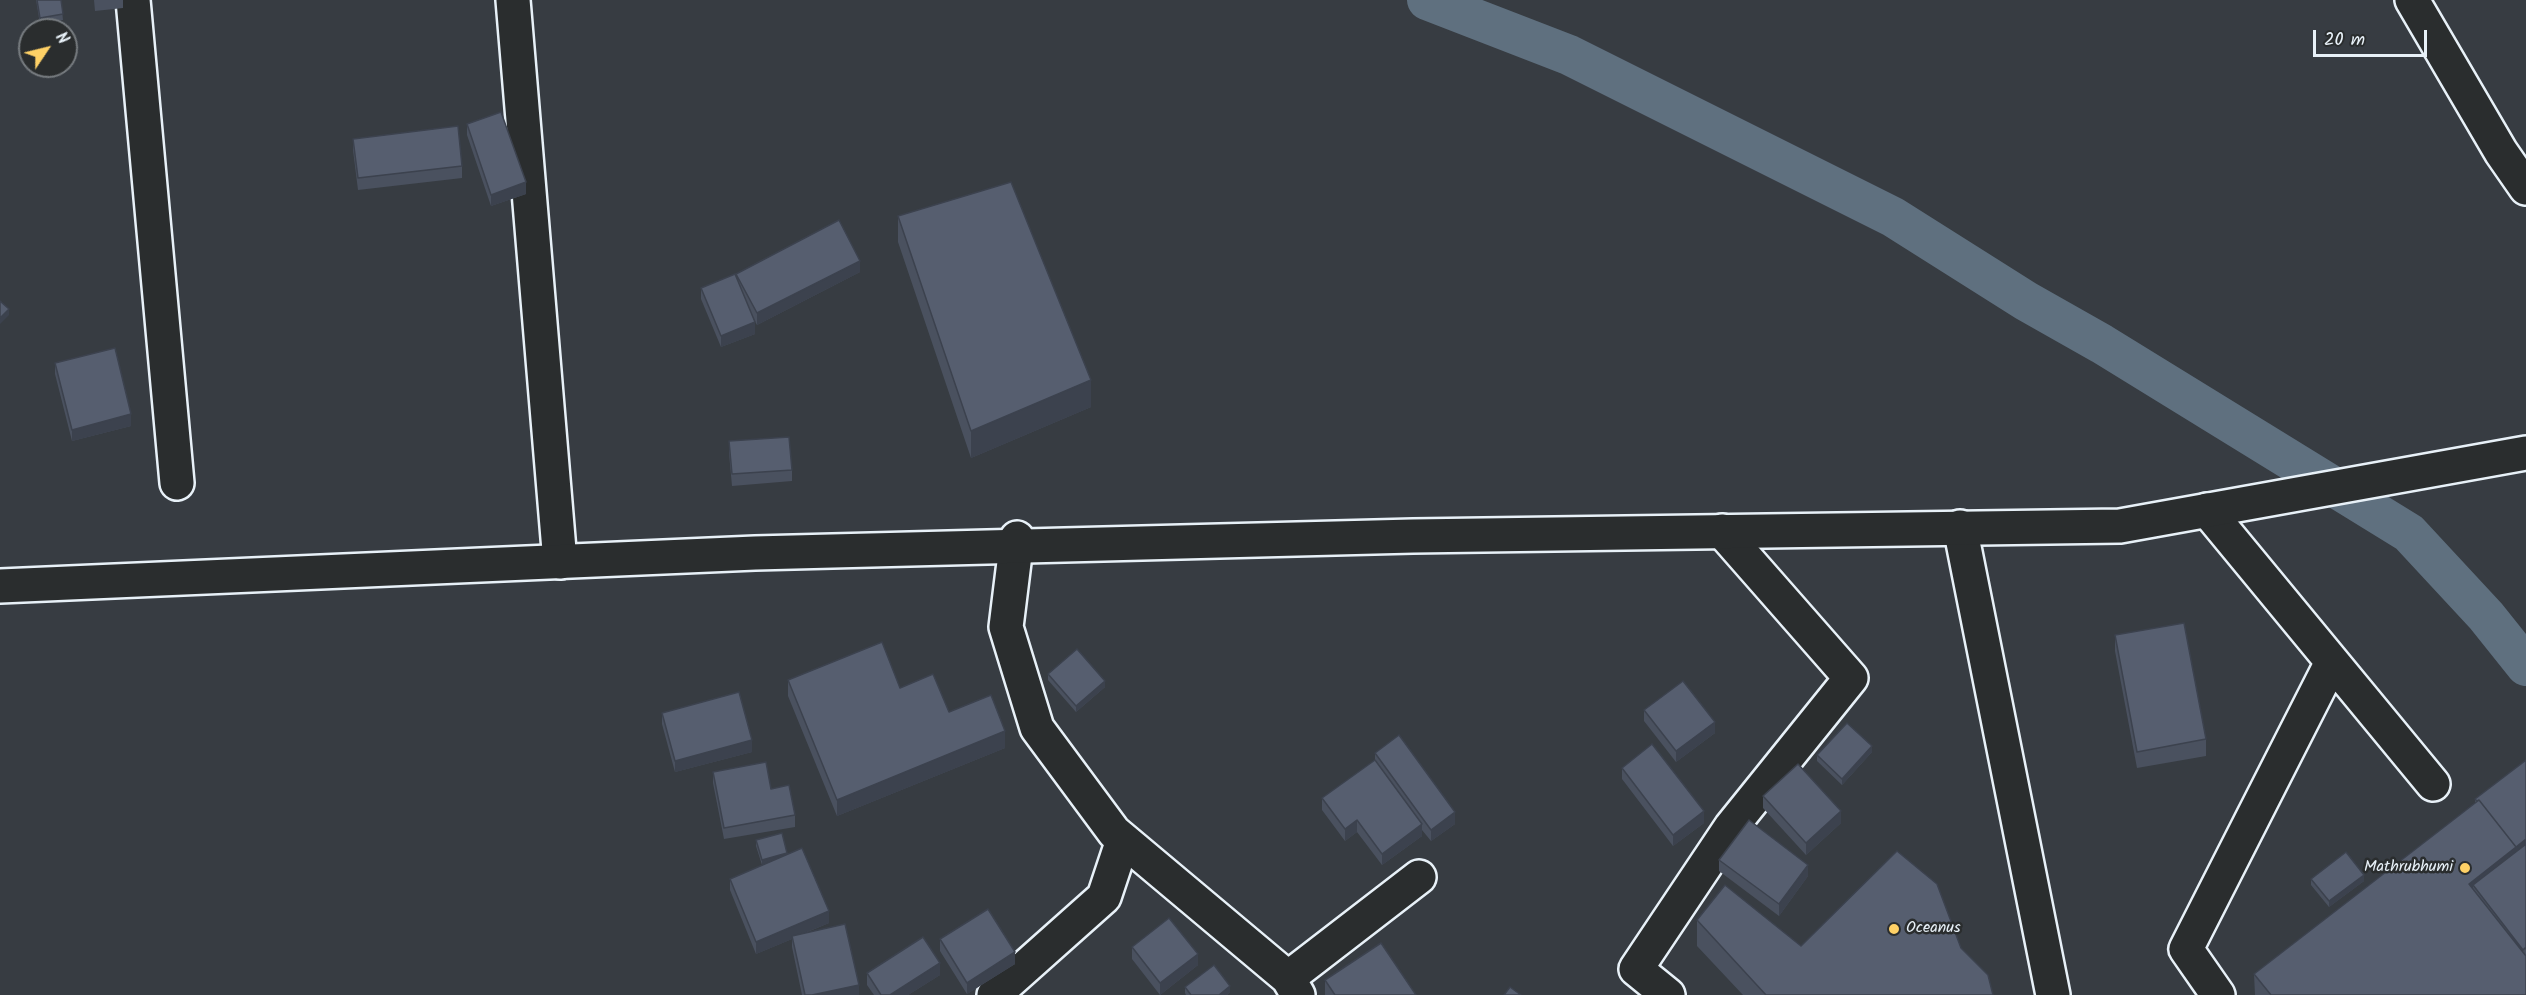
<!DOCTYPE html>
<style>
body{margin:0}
#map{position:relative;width:2526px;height:995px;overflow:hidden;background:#373c42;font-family:Kalam,sans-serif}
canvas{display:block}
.north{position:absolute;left:18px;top:18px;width:60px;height:60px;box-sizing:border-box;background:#2a2d2e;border:2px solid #767b7f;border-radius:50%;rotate:55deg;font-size:16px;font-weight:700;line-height:24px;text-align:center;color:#e8f1f8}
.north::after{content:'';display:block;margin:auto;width:21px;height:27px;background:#ffd166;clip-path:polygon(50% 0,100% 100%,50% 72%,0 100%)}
.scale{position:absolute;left:2313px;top:30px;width:114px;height:27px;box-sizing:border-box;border:3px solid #e8f1f8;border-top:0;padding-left:8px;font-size:18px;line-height:21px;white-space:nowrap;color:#e8f1f8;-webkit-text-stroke:4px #2a2d2e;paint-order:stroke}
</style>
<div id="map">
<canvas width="2526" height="995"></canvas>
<div class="north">N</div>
<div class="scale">20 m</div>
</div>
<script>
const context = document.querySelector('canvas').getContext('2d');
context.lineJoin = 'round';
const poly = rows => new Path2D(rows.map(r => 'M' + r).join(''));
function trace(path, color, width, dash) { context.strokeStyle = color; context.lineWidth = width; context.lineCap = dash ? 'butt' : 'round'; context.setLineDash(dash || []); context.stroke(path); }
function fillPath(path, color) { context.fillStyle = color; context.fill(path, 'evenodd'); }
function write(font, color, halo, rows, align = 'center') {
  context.font = font + ' Kalam,sans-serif'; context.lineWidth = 5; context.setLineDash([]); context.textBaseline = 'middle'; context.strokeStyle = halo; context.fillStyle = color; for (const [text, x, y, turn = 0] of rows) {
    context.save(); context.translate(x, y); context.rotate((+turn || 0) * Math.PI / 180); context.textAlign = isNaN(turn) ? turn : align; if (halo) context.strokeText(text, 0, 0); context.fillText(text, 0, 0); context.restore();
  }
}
const canal = poly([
 [1427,0,1569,55,1893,217,2026,301,2102,344,2409,533,2486,616,2526,666]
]);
const minor = poly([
 [133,0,177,483],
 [513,0,560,562],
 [2412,0,2501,152,2526,188],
 [2207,510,2433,784],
 [1960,527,2053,995],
 [1017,538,1006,627,1037,728,1114,832,1288,978,1298,995],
 [1288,978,1419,877],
 [994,995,1104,897,1123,840],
 [1668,995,1636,969,1731,827,1851,678,1722,531],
 [2218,995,2186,949,2332,662]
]);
const secondary = poly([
 [0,586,755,553,1413,536,2120,526,2526,453]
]);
const wall = poly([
 [36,0,61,0,63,20,40,24],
 [94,0,123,0,123,8,95,11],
 [467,124,526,194,491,206,467,135],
 [353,139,462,166,462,178,358,190,353,150],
 [898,216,1091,407,971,458,898,242],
 [860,272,757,325,751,314,755,334,721,347,701,299,701,288,736,277,736,274],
 [55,363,131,426,72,441,55,374],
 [729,441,792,470,792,481,732,486,729,453],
 [2115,635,2206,739,2206,756,2137,768,2115,651],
 [1048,674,1105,687,1076,712,1048,680],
 [788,680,900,688,949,712,1005,748,837,816,788,696],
 [1644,710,1715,733,1676,762,1644,721],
 [662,713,752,752,675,772,662,724],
 [1872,752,1842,785,1817,761,1817,755],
 [1375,753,1455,824,1431,841,1422,830,1422,836,1382,865,1357,832,1345,841,1322,810,1322,798,1375,760],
 [2526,760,2526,995,2255,995,2254,974,2475,803,2475,799],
 [1622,768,1704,823,1673,846,1622,779],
 [713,772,771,789,795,815,795,827,724,839,713,783],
 [1763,796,1841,823,1806,855,1763,808],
 [756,840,787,854,829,923,805,933,859,995,802,995,792,947,792,939,756,954,730,890,730,879,762,865,756,846],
 [1719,860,1808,876,1779,916,1719,871],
 [2311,879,2364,881,2329,907,2311,885],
 [1697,920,1801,946,1993,995,1743,995,1697,946],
 [940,939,1015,964,967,994,940,951],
 [1132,947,1198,965,1160,995,1132,959],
 [867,973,940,975,908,995,874,995,867,985],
 [1325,980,1416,995,1325,995],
 [1185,987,1230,992,1227,995,1186,995,1185,993]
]);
const shadedWall = poly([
 [526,182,526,194,491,206,491,195],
 [860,261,860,272,757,325,757,313],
 [9,309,9,315,0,324,0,318],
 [755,322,755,334,721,347,721,336],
 [1091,380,1091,407,971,458,971,431],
 [131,414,131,426,72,441,72,430],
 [1105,681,1105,687,1076,712,1076,706],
 [1715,722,1715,733,1676,762,1676,751],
 [1005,731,1005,748,837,816,837,800],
 [752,740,752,752,675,772,675,761],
 [1872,746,1872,752,1842,785,1842,779],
 [1704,811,1704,823,1673,846,1673,835],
 [1841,811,1841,823,1806,855,1806,843],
 [1455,812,1455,824,1431,841,1431,830],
 [1357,820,1357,832,1345,841,1345,829],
 [1422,824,1422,836,1382,865,1382,854],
 [2526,839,2526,851,2473,885,2473,901,2469,884],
 [787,853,787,859,762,866,762,860],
 [1808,865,1808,876,1779,916,1779,904],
 [2364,875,2364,881,2329,907,2329,901],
 [829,911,829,923,792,938,792,936,792,939,756,954,756,942],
 [1015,952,1015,964,967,994,967,983],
 [1198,954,1198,965,1160,995,1160,983],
 [940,963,940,975,908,995,890,995],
 [859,985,859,995,812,995],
 [1230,986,1230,992,1227,995,1219,995]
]);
const building = poly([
 [37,0,61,0,63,14,40,18,37,0],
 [501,112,526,182,491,195,467,124,501,112],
 [458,126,462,166,358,178,353,139,458,126],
 [1011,182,1091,380,971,431,898,216,1011,182],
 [839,220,860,261,757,313,736,274,839,220],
 [735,274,755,322,721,336,701,288,735,274],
 [0,301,9,309,0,318,0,301],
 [115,348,131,414,72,430,55,363,115,348],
 [789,437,792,470,732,474,729,441,789,437],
 [2184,623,2206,739,2137,752,2115,635,2184,623],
 [882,642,900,688,933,674,949,712,991,695,1005,731,837,800,788,680,882,642],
 [1077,649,1105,681,1076,706,1048,674,1077,649],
 [1683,681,1715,722,1676,751,1644,710,1683,681],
 [739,692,752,740,675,761,662,713,739,692],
 [1847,723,1872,746,1842,779,1817,755,1847,723],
 [1399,735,1455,812,1431,830,1375,753,1399,735],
 [1652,744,1704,811,1673,835,1622,768,1652,744],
 [1375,760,1422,824,1382,854,1357,820,1345,829,1322,798,1375,760],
 [2526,760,2526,839,2516,847,2479,800,2477,801,2475,799,2526,760],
 [766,762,771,789,789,785,795,815,724,828,713,772,766,762],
 [1798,764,1841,811,1806,843,1763,796,1798,764],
 [2479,800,2516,847,2469,884,2526,956,2526,995,2271,995,2254,974,2479,800],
 [1749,820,1808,865,1779,904,1719,860,1749,820],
 [782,833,787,853,762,860,756,840,782,833],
 [2526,844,2526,949,2525,948,2523,950,2473,885,2526,844],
 [802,848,829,911,756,942,730,879,802,848],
 [1897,851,1937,884,1961,948,1988,975,1993,995,1766,995,1697,920,1725,885,1801,946,1897,851],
 [2346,852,2364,875,2329,901,2311,879,2346,852],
 [988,909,1015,952,967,983,940,939,988,909],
 [1169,918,1198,954,1160,983,1132,947,1169,918],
 [845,924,859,985,812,995,805,995,792,936,845,924],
 [923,937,940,963,890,995,881,995,867,973,923,937],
 [1381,943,1416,995,1335,995,1325,980,1381,943],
 [1214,965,1230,986,1219,995,1191,995,1185,987,1214,965],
 [1510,987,1521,995,1504,995,1510,987]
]);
const markers = [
 [2465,868,6,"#ffd166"],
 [1894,929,6,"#ffd166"]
];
const poiNames = [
 ["Mathrubhumi",2453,868],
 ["Oceanus",1906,929,"left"]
];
trace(canal, '#5f707f', 40);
trace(minor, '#e8f1f8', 38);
trace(secondary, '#e8f1f8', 38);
trace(minor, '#2a2d2e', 33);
trace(secondary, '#2a2d2e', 33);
fillPath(wall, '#4a515f');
fillPath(shadedWall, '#3c424e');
fillPath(building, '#565e6f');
trace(building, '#3c424e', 1.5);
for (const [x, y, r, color] of markers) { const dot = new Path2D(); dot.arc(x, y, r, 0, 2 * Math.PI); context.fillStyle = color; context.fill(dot); trace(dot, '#2a2d2e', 2); }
write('16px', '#e8f1f8', '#2a2d2e', poiNames, 'right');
</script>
